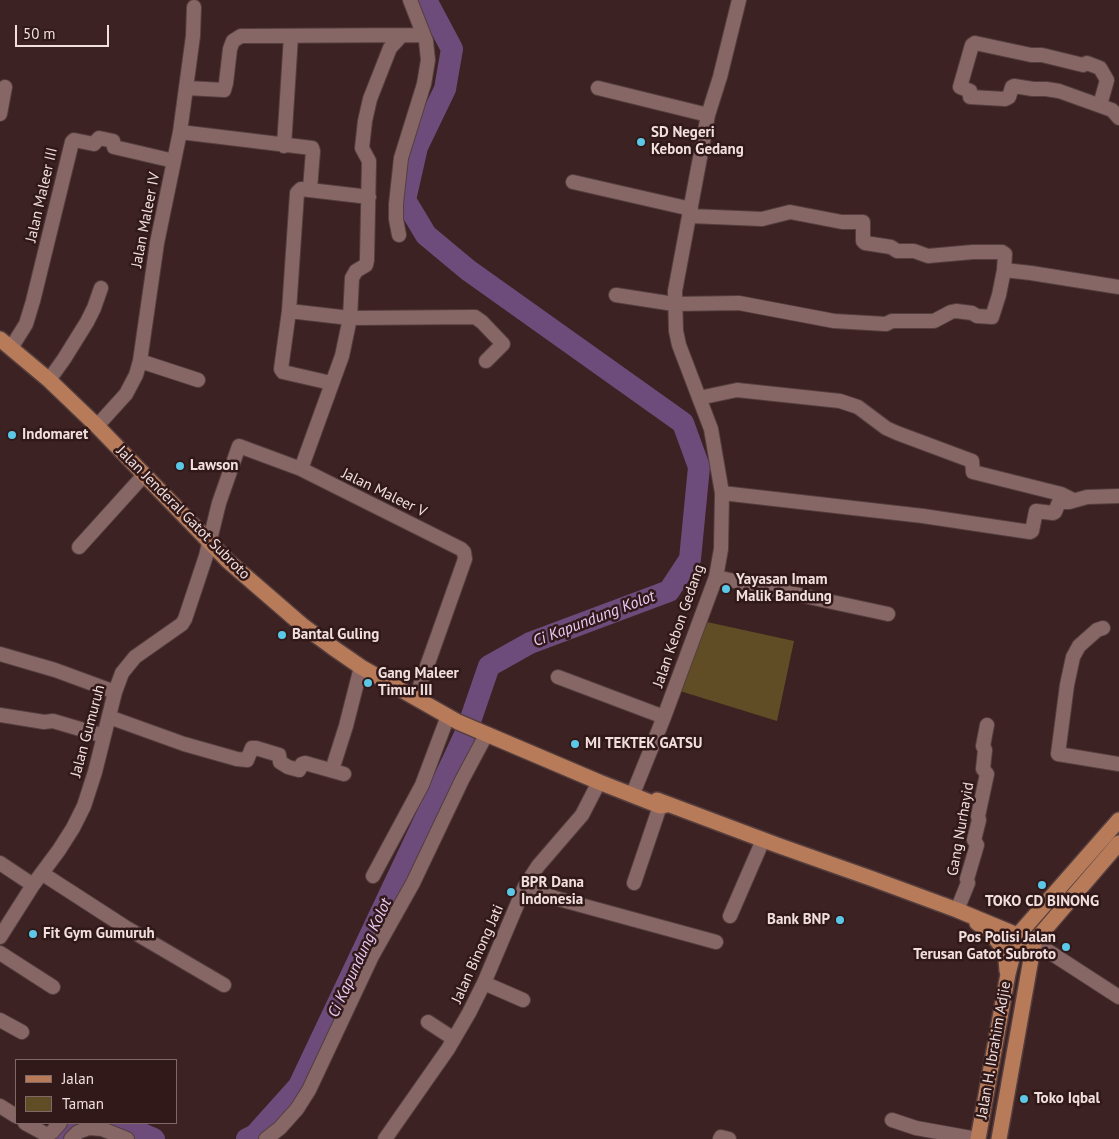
<!DOCTYPE html>
<style>
body{margin:0}
#map{position:relative;width:1119px;height:1139px;overflow:hidden;background:#3c2222;font-family:"PT Sans",sans-serif}
canvas{display:block}
.legend{position:absolute;left:15px;top:1059px;width:162px;height:65px;box-sizing:border-box;background:#321919;border:1px solid #7e6868;margin:0;padding:6px 9px;list-style:none;font-size:15px;color:#f1dfde}
.legend li{display:flex;align-items:center;gap:10px;height:25px}
.legend b{width:25px;border:1px solid #7e6868}
.scale{position:absolute;left:15px;top:25px;width:94px;height:22px;box-sizing:border-box;border:2px solid #f1dfde;border-top:0;padding-left:6px;font-size:15px;line-height:18px;white-space:nowrap;color:#f1dfde;-webkit-text-stroke:4px #321919;paint-order:stroke}
</style>
<div id="map">
<canvas width="1119" height="1139"></canvas>
<ul class="legend">
<li><b style="height:6px;background:#b87b59"></b>Jalan</li>
<li><b style="height:14px;background:#604d25"></b>Taman</li>
</ul>
<div class="scale">50 m</div>
</div>
<script>
const context = document.querySelector('canvas').getContext('2d');
context.lineJoin = 'round';
function fillPath(path, color) { context.fillStyle = color; context.fill(path, 'evenodd'); }
const poly = rows => new Path2D(rows.map(r => 'M' + r).join(''));
function trace(path, color, width, dash) { context.strokeStyle = color; context.lineWidth = width; context.lineCap = dash ? 'butt' : 'round'; context.setLineDash(dash || []); context.stroke(path); }
function write(font, color, halo, rows, align = 'center') {
  context.font = font + ' "PT Sans",sans-serif'; context.lineWidth = 5; context.setLineDash([]); context.textBaseline = 'middle'; context.strokeStyle = halo; context.fillStyle = color; for (const [text, x, y, turn = 0] of rows) {
    context.save(); context.translate(x, y); context.rotate((+turn || 0) * Math.PI / 180); context.textAlign = isNaN(turn) ? turn : align; if (halo) context.strokeText(text, 0, 0); context.fillText(text, 0, 0); context.restore();
  }
}
const green = poly([
 [707,622,794,641,777,721,680,691]
]);
const river = poly([
 [117,1123,154,1139],
 [57,1139,75,1123],
 [247,1139,255,1135,299,1086,456,754,467,730,489,666,530,643,669,591,690,559,699,467,683,423,468,270,426,235,405,200,417,147,445,89,452,49,426,0]
]);
const minor = poly([
 [187,88,224,90,226,83,230,49,233,41,241,36,423,35],
 [598,88,708,115],
 [1100,105,1107,80,1100,68,1087,63,1083,65,1042,55,1031,55,975,43,972,45,960,87,970,91,970,97,1005,99,1009,97,1012,87,1014,86,1033,89,1046,89,1059,91,1112,110,1119,118],
 [0,114,5,87],
 [180,132,312,148,313,151,310,189],
 [284,146,291,36],
 [573,182,691,209],
 [690,216,762,219,790,212,842,222,863,222,863,241,865,243,891,247,897,251,914,251,928,256,973,252,1002,252,1005,254,1004,270,1031,273,1119,287],
 [399,235,396,219,396,204,401,158,424,84,428,60,426,41,410,0],
 [616,295,674,304,739,303,834,321,886,324,892,321,934,321,951,312,956,311,972,313,977,316,992,317,999,295,1004,270],
 [289,311,350,318,475,317,482,322,503,344,486,361],
 [11,348,26,324,33,301,72,142,74,140,94,144,99,138,113,141,114,147,174,161],
 [140,361,198,380],
 [49,380,64,359,87,322,94,308,101,288],
 [331,383,283,372,281,369,289,311,297,193,301,189,369,197],
 [699,398,737,390,840,401,858,407,886,428,897,433,972,461,973,472,1061,494,1073,500],
 [97,426,126,394,136,375,140,361,157,243,180,132,193,36,194,7],
 [301,469,342,356,350,318,352,278,356,271,366,265,367,260,369,161,362,148,365,121,370,99,390,48,401,36],
 [722,493,923,516,1030,532,1032,531,1036,511,1053,513,1055,512,1059,502,1069,502,1087,497,1119,496],
 [79,547,145,474],
 [716,577,888,614],
 [1103,628,1097,630,1079,646,1073,657,1067,685,1058,754,1119,764],
 [0,654,55,670,115,692],
 [558,677,664,717],
 [0,715,44,722,53,721,104,736],
 [109,717,184,744,237,759,247,760,252,748,256,748,279,755,280,762,288,767,299,770,302,764,305,763,344,774],
 [332,770,346,726,361,667],
 [634,791,664,717,716,577,721,549,722,493,711,429,679,345,676,331,675,291,708,115,720,77,739,0],
 [0,863,33,885],
 [43,874,125,927,224,985],
 [373,876,422,785,448,716],
 [634,883,660,806],
 [525,886,555,898,716,942],
 [957,910,968,883,967,879,977,845,974,840,979,820,978,816,987,774,983,769,985,750,983,746,987,725],
 [730,916,763,840],
 [0,937,33,885,59,850,73,828,84,806,95,772,115,692,122,673,135,657,182,624,185,619,206,556,219,503,239,446,301,469,461,549,464,552,465,559,416,697],
 [1034,942,1119,997],
 [0,953,53,987],
 [484,983,523,1000],
 [0,1020,22,1032],
 [428,1022,454,1039],
 [0,1106,16,1116],
 [892,1120,916,1128,977,1139],
 [25,1123,47,1135,52,1132,60,1123],
 [71,1139,78,1132,89,1128,102,1129,127,1139],
 [266,1139,280,1128,297,1109,309,1090,372,956,413,883,462,780,486,735],
 [385,1139,448,1049,469,1013,484,983,525,886,538,866,582,815,599,782],
 [720,1139,721,1137,729,1139]
]);
const major = poly([
 [0,339,49,380,97,426,228,561,302,625,332,647,361,667,458,722,599,782,660,806,666,805],
 [657,800,777,845,873,879,957,910,1034,942],
 [977,923,988,930,999,943,1006,958,1007,971],
 [978,1139,1008,974,1018,935,1119,820],
 [999,1139,1034,942,1119,843]
]);
const markers = [
 [641,142,5,"#5ac8e6"],
 [12,435,5,"#5ac8e6"],
 [180,466,5,"#5ac8e6"],
 [726,589,5,"#5ac8e6"],
 [282,635,5,"#5ac8e6"],
 [368,683,5,"#5ac8e6"],
 [575,744,5,"#5ac8e6"],
 [1042,885,5,"#5ac8e6"],
 [511,892,5,"#5ac8e6"],
 [840,920,5,"#5ac8e6"],
 [33,934,5,"#5ac8e6"],
 [1066,947,5,"#5ac8e6"],
 [1024,1099,5,"#5ac8e6"]
];
const poiNames = [
 ["SD Negeri",651,133],
 ["Kebon Gedang",651,150],
 ["Indomaret",22,435],
 ["Lawson",190,466],
 ["Yayasan Imam",736,580],
 ["Malik Bandung",736,597],
 ["Bantal Guling",292,635],
 ["Gang Maleer",378,674],
 ["Timur III",378,691],
 ["MI TEKTEK GATSU",585,744],
 ["BPR Dana",521,883],
 ["Indonesia",521,900],
 ["TOKO CD BINONG",1042,902,"center"],
 ["Bank BNP",830,920,"right"],
 ["Fit Gym Gumuruh",43,934],
 ["Pos Polisi Jalan",1056,938,"right"],
 ["Terusan Gatot Subroto",1056,955,"right"],
 ["Toko Iqbal",1034,1099]
];
const streetNames = [
 ["Jalan Maleer III",42,195,-77],
 ["Jalan Maleer IV",146,220,-79],
 ["Jalan Maleer V",384,493,26],
 ["Jalan Jenderal Gatot Subroto",183,513,45],
 ["Jalan Kebon Gedang",679,626,-71],
 ["Jalan Gumuruh",88,731,-75],
 ["Gang Nurhayid",961,829,-80],
 ["Jalan Binong Jati",478,954,-66],
 ["Jalan H. Ibrahim Adjie",994,1050,-80]
];
const waterNames = [
 ["Ci Kapundung Kolot",594,619,-21],
 ["Ci Kapundung Kolot",360,958,-65]
];
fillPath(green, '#604d25');
trace(river, '#6d4b7b', 22);
trace(minor, '#543e3e', 16);
trace(major, '#543e3e', 18);
trace(minor, '#866766', 14);
trace(major, '#b87b59', 15);
for (const [x, y, r, color] of markers) { const dot = new Path2D(); dot.arc(x, y, r, 0, 2 * Math.PI); context.fillStyle = color; context.fill(dot); trace(dot, '#321919', 2); }
write('bold 15px', '#f1dfde', '#321919', poiNames, 'left');
write('15px', '#f1dfde', '#321919', streetNames);
write('italic 16px', '#eacbf7', '#321919', waterNames);
</script>
